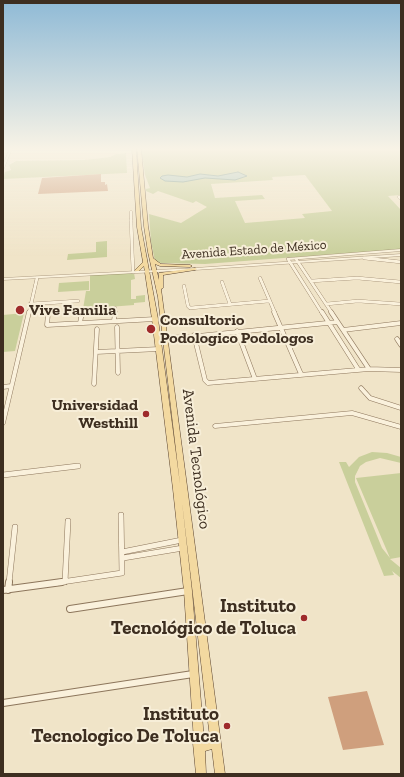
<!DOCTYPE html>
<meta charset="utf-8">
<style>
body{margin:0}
#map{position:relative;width:404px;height:777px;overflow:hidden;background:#f0e4c8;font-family:"Zilla Slab",serif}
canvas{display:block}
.frame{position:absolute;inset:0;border:4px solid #3d2e20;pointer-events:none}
</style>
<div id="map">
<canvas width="404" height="777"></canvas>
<div class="frame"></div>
</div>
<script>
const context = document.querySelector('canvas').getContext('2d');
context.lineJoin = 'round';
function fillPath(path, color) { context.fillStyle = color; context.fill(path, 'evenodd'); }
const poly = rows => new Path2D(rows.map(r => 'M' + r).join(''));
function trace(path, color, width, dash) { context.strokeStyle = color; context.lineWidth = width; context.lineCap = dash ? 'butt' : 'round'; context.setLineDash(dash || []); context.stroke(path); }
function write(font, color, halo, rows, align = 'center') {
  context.font = font + ' "Zilla Slab",serif'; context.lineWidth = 4; context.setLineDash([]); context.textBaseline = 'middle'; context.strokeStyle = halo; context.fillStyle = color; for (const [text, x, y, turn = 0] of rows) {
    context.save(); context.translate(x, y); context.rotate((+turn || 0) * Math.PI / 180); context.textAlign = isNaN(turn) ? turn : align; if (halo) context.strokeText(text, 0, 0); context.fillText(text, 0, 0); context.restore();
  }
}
const green = poly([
 [141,148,401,148,401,195,388,196,401,210,401,249,205,264,161,263,155,261,151,242,149,214,181,223,207,207,196,201,193,203,158,191,153,194,146,191,146,189,150,188,145,175],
 [305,175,332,211,302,214,305,218,245,223,235,201,265,199,262,195,215,198,211,184,273,180,272,177],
 [126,153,127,173,3,179,5,172,11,170,9,165,16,161,84,160,110,157,116,154],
 [107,241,107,257,67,260,68,254,96,252,96,242],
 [134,273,135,279,131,280,131,299,136,299,136,296,145,295,145,302,134,303,134,305,83,309,86,291,90,291,90,275],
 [89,281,89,290,58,292,59,283],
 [24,313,15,351,3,352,3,315],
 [372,452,387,453,401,457,401,463,380,458,366,462,360,466,355,476,355,482,382,548,390,558,356,478,401,473,401,557,390,559,401,568,401,578,392,571,394,575,384,576,339,462,346,462,349,467,359,457]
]);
const water = poly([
 [238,172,247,176,235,180,205,178,183,182,165,181,160,178,162,176,168,175,187,177,200,174,218,176,238,172]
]);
const building = poly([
 [101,174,101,182,105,182,105,185,107,184,108,191,38,194,42,178],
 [367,691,384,745,343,750,328,697]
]);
const streetFar4 = poly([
 [3,168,11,148],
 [399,197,401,199],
 [131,212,131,221]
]);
const streetFar3 = poly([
 [131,220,133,272],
 [364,258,401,262],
 [288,259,322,313],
 [296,259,332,313],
 [260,278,275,313],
 [311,281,357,278,401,282],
 [222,282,230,304],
 [184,286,188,306,190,308,269,301],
 [30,304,78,301],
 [326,304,358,301,401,304],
 [29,313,37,278],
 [115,313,115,308]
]);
const streetFar2 = poly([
 [274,312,301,374],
 [322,312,358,369],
 [331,312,369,369],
 [48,314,47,325,155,319],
 [114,321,115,312],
 [80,323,82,312],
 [117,327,118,373],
 [343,330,401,323],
 [237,331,255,379],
 [194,335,205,380,208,383,369,369,401,370],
 [157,338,188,337,337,322],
 [397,339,401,345],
 [96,352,159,349],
 [94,384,97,329],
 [3,387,11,386],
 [361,388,370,398,401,408],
 [3,423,29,312],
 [215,426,352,413,401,427]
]);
const streetFar1 = poly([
 [3,475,78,466],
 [122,552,182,540],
 [123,558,183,548],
 [65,582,68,521],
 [9,583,15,527],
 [55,583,122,573,121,515]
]);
const street = poly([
 [3,590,62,582],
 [8,590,9,582],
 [70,609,188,591],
 [3,703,193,674]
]);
const secondary = poly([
 [401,249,401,251,288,260,286,259,288,258,401,249],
 [401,254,401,256,195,270,3,280,3,278,195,268,401,254]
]);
const primary = poly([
 [132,148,136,148,141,227,158,319,180,484,158,297,148,252,144,226,137,148,141,148,148,226,153,258,158,262,161,264,190,265,192,266,190,267,160,266,155,264,159,280,159,273,195,268,197,269,195,270,163,275,163,288,161,289,225,774,215,774,212,749,205,751,206,774,196,774,193,743,194,741,184,591,173,489,152,319,144,266,139,271,135,271,135,270,143,262,137,227,132,148],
 [182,502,210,738,209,739,205,741,204,740,192,591,182,502]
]);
const markers = [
 [20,310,5,"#9e2a2b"],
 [151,329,5,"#9e2a2b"],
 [146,414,4,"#9e2a2b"],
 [304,618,4,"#9e2a2b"],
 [227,726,4,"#9e2a2b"]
];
const farStreetnames = [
 ["Avenida Estado de México",254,250,-4]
];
const poiNames = [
 ["Vive Familia",29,310],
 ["Consultorio",160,320],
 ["Podologico Podologos",160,338],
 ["Universidad",138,405,"right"],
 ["Westhill",138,423,"right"]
];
const streetNames = [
 ["Avenida Tecnológico",196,459,83]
];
const nearPoinames = [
 ["Instituto",296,607],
 ["Tecnológico de Toluca",296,629],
 ["Instituto",219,715],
 ["Tecnologico De Toluca",219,737]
];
fillPath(green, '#c9cf9b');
fillPath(water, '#a9c4bc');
trace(water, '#6f938a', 1);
fillPath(building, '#cf9f7d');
trace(streetFar4, '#8d765c', 3);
trace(streetFar3, '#8d765c', 3.5);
trace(streetFar2, '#8d765c', 5);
trace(streetFar1, '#8d765c', 6);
trace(street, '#8d765c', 8);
trace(secondary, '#6f573f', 0.5);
trace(primary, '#5b4430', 1);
trace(streetFar4, '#faf1dc', 2.5);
trace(streetFar3, '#faf1dc', 3);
trace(streetFar2, '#faf1dc', 4);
trace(streetFar1, '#faf1dc', 5);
trace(street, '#faf1dc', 6);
fillPath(secondary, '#faf1dc');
fillPath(primary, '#f3d9a0');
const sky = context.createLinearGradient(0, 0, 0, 257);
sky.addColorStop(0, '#8fbad6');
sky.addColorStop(0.58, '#f8f3e6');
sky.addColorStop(1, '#f8f3e600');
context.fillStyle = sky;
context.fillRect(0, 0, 404, 257);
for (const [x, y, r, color] of markers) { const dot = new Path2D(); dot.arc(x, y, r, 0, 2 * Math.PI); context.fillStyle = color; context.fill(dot); trace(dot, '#f7eed8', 1.5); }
write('13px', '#3d2e20', '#f7eed8', farStreetnames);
write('bold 16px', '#3d2e20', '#f7eed8', poiNames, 'left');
write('16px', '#3d2e20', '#f7eed8', streetNames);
write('bold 19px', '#3d2e20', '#f7eed8', nearPoinames, 'right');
</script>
